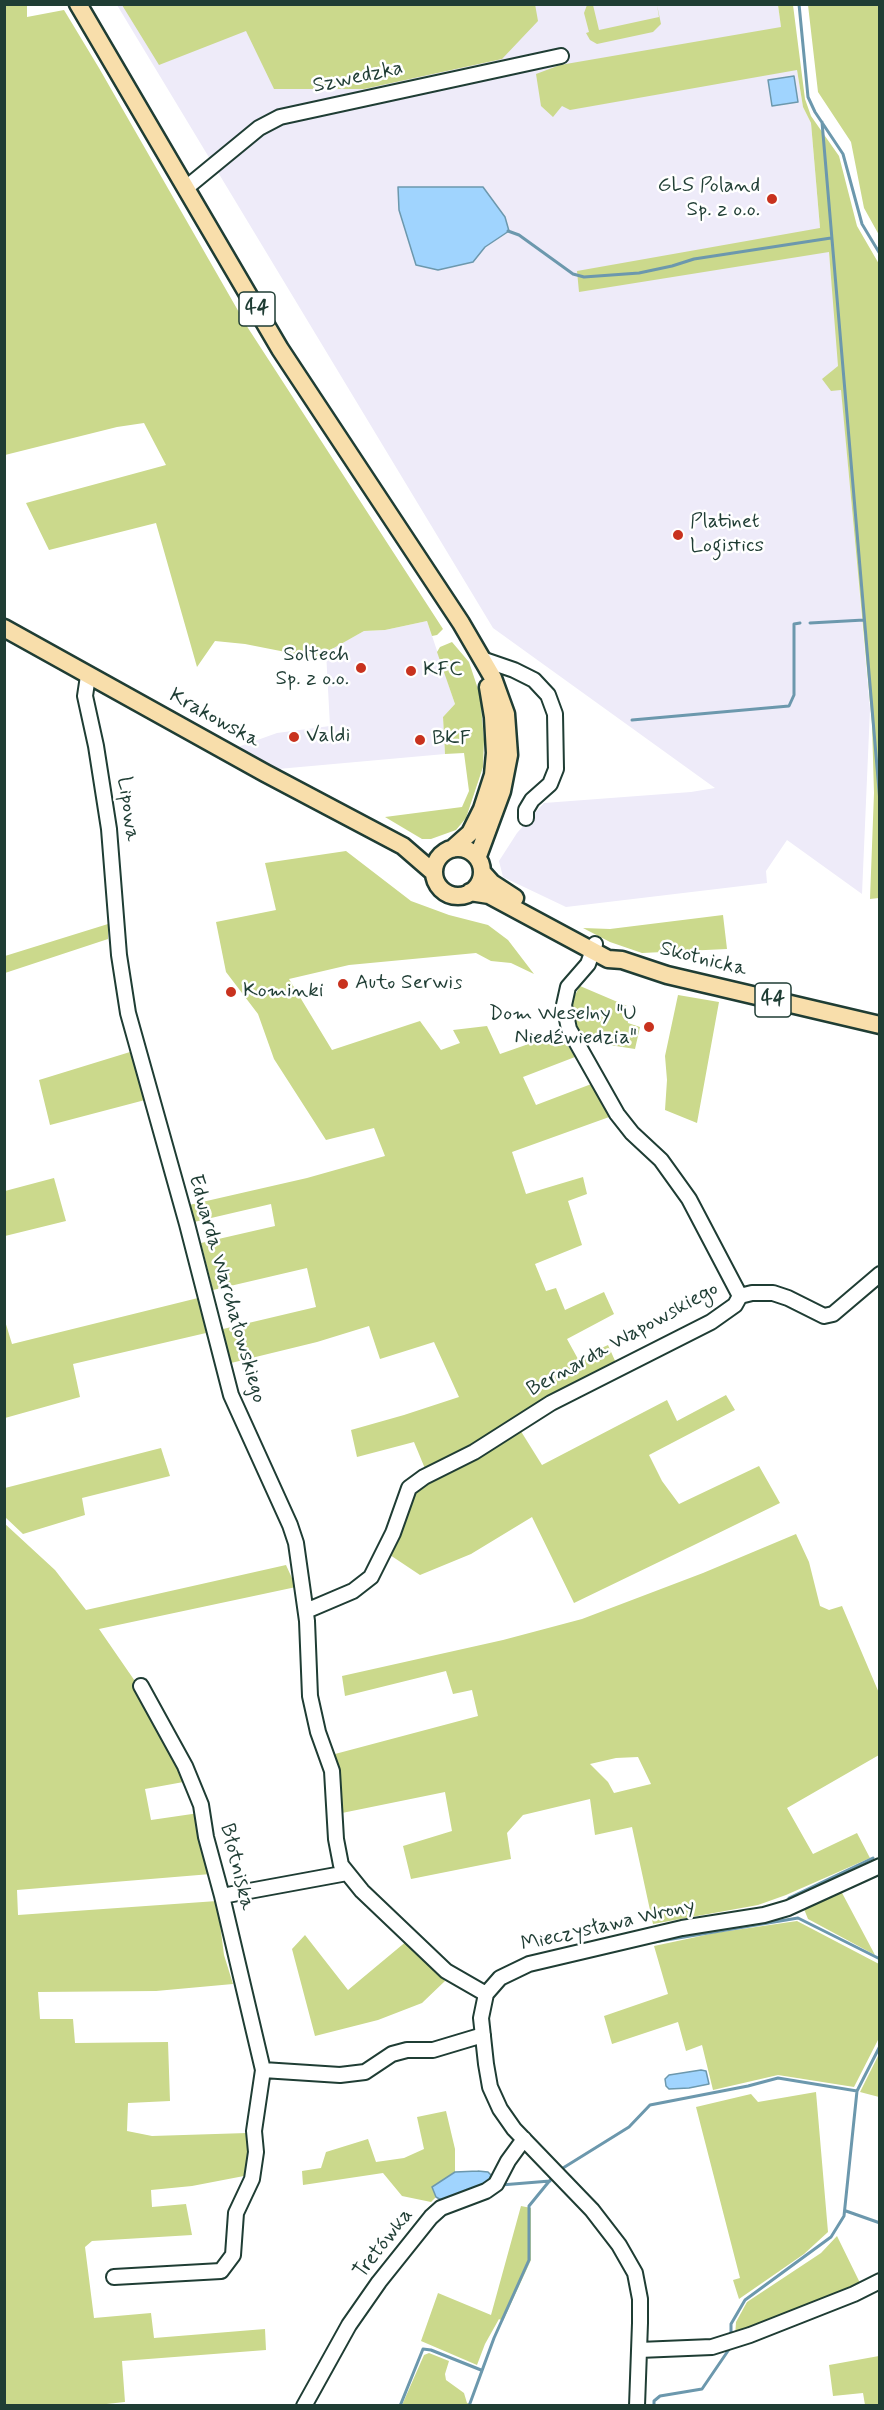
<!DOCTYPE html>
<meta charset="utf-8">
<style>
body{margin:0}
#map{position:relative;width:884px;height:2410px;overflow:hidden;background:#fff;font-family:Mynerve,sans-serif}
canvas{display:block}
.frame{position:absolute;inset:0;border:6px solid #1f3d34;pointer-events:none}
</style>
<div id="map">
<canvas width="884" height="2410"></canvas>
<div class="frame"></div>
</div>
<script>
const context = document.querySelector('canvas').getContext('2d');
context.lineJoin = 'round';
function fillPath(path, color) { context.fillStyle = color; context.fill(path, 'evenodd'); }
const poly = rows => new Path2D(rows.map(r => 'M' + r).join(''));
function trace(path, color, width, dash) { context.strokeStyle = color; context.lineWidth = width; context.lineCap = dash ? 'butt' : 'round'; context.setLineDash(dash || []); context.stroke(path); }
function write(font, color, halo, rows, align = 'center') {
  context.font = font + ' Mynerve,sans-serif'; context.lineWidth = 5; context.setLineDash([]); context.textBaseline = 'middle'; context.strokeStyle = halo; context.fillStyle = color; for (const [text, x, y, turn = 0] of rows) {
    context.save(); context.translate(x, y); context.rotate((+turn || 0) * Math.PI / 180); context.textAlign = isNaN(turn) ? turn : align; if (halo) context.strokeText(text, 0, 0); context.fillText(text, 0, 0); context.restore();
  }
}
const built = poly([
 [117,5,778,5,781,26,797,70,803,107,811,123,820,228,829,252,870,709,862,894,787,840,766,871,767,883,566,907,503,877,499,861,517,833,544,803,691,792,715,788,493,628],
 [427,621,455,704,443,717,445,754,278,769,238,747,277,733,330,726,326,652,364,631,385,630]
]);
const green = poly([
 [535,4,538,21,502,59,364,89,274,89,246,31,159,65,122,5],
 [4,5,27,5,27,17,64,10,99,68,248,328,443,629,437,635,432,636,427,621,385,630,364,631,316,658,245,644,215,641,197,667,156,523,49,550,26,503,166,465,144,423,117,427,5,455],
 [587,5,593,5,599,30,659,17,657,5,661,24,653,32,597,44,590,40,586,33,589,32,584,13],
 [778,5,793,5,805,99,811,116,839,156,857,226,879,264,879,898,870,899,874,793,872,724,841,390,831,391,822,379,838,366,829,252,579,292,577,271,820,228,811,123,803,107,797,70,570,110,562,106,553,117,541,106,536,74,560,65,781,27],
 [808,5,879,5,879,235,864,208,851,142,818,92],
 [452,642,469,662,480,695,484,740,483,767,466,818,456,830,431,839,422,839,385,817,462,807,469,791,464,753,445,754,443,717,455,704,437,652,440,647],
 [346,851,411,901,449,915,488,925,508,940,534,974,511,963,491,961,476,953,349,965,289,979,332,1050,420,1021,441,1050,460,1043,453,1030,487,1026,500,1054,560,1033,575,1057,523,1077,536,1105,594,1083,612,1116,512,1152,526,1194,583,1177,587,1194,568,1201,582,1245,535,1264,546,1291,556,1288,565,1310,604,1292,614,1314,567,1339,578,1359,608,1345,616,1363,513,1418,473,1448,426,1471,414,1442,357,1457,351,1430,404,1415,459,1397,434,1342,380,1359,369,1326,317,1342,231,1363,223,1329,316,1307,307,1268,213,1290,201,1243,275,1226,271,1204,194,1222,189,1205,307,1178,385,1156,374,1128,326,1140,274,1059,258,1014,226,972,216,922,276,910,265,863],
 [723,915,727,949,642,953,610,942,583,928,610,929],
 [108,924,108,939,5,973,5,956],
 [580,986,627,1006,628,1023,640,1027,635,1049,584,1041,576,1026,572,1008,575,995],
 [678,995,719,1002,697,1123,665,1110,667,1080,665,1056],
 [130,1052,145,1100,50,1125,39,1080],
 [54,1178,66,1221,5,1236,5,1191],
 [198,1298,206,1333,73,1364,80,1397,5,1418,5,1321,12,1344],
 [726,1395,735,1410,649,1455,662,1481,679,1504,759,1466,780,1503,692,1546,574,1603,532,1517,471,1554,420,1575,390,1555,413,1489,517,1425,542,1465,667,1400,677,1421],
 [161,1448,170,1476,82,1498,85,1515,23,1534,5,1517,5,1488],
 [4,1523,55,1570,86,1610,286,1565,296,1587,99,1629,139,1687,189,1781,145,1789,151,1820,199,1813,211,1874,17,1890,18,1915,217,1901,224,1955,233,1984,156,1991,38,1992,40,2019,73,2019,75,2043,168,2042,170,2101,128,2103,127,2131,152,2136,247,2133,249,2153,244,2176,192,2186,151,2190,152,2207,186,2204,192,2235,92,2241,85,2247,94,2318,151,2313,154,2338,265,2329,266,2350,122,2361,125,2402,88,2406,5,2405],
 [796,1534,809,1562,820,1606,829,1610,842,1606,879,1693,879,1755,787,1808,813,1854,857,1833,870,1858,786,1895,758,1905,653,1924,632,1827,595,1835,590,1799,523,1815,507,1833,511,1859,411,1879,403,1846,452,1831,445,1792,342,1813,335,1754,478,1716,472,1690,453,1694,446,1671,345,1696,342,1676,503,1640,582,1619,703,1573],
 [638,1757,651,1784,614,1793,608,1782,590,1764,616,1758],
 [841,1891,875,1955,808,1919,804,1909],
 [797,1921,879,1964,879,2038,854,2087,778,2075,713,2090,702,2045,686,2051,678,2022,612,2044,604,2016,668,1994,654,1946,715,1933],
 [305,1935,348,1990,408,1940,445,1981,422,2003,378,2020,315,2036,292,1949],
 [879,2054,879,2097,860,2092],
 [816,2092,828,2232,804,2254,739,2299,733,2280,740,2278,696,2107,751,2094,758,2102],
 [446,2111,455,2149,455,2172,432,2187,436,2197,431,2202,402,2196,383,2173,303,2185,302,2171,321,2168,326,2152,368,2139,376,2162,404,2158,424,2149,417,2117],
 [521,2206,531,2208,531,2260,503,2321,499,2319,485,2344,477,2365,421,2341,438,2293,491,2315],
 [837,2236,861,2285,735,2337,736,2322,747,2302,821,2253],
 [429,2353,449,2361,445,2374,446,2380,464,2393,467,2403,474,2405,402,2405,424,2355],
 [879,2356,879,2405,865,2405,863,2393,833,2396,829,2365]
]);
const water = poly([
 [794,76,798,102,772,106,768,80,794,76],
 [398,187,483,187,505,217,509,231,485,247,473,262,438,270,416,265,399,210,398,187],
 [701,2070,706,2071,709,2084,689,2088,669,2089,666,2086,665,2079,669,2075,701,2070],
 [478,2171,488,2172,491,2175,488,2182,443,2201,436,2197,432,2187,455,2172,478,2171]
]);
const stream = poly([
 [799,4,808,97,815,112,843,154,862,224,880,254],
 [822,122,880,802],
 [508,231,519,235,573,274,584,277,639,273,672,266,694,259,831,238],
 [810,623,864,620],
 [632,720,789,706,794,695,794,624,800,623],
 [789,1898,873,1858],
 [654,1942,798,1918,880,1959],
 [563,2168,629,2127,650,2105,748,2086,778,2078,857,2091],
 [501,2185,550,2181],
 [846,2211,880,2223],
 [731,2336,731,2324,745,2300,831,2237,844,2216,857,2091,880,2046],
 [400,2406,423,2349,431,2350,481,2370],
 [469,2406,494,2338,529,2260,529,2206,551,2179],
 [654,2406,654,2401,660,2396,702,2389,732,2345]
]);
const minor = poly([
 [186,188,259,128,280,117,561,56],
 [482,659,514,670,534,680,548,695,555,714,556,769,550,784,532,800,526,810,526,818],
 [88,676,85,696,96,746,109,829,119,955,128,1013,187,1224,231,1395,290,1525,296,1543,307,1621,310,1696,318,1732,332,1771,336,1839,341,1865,362,1891,446,1971,486,1994],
 [740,1296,752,1293,773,1293,788,1298,824,1316,833,1314,880,1274],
 [306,1611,353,1591,371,1577,393,1533,409,1488,424,1477,474,1452,551,1403,711,1322,735,1305,740,1296,689,1199,661,1160,632,1133,617,1114,569,1029,564,1005,568,987,588,964,595,944],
 [222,1896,347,1873],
 [263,2070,340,2075,365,2072,392,2054,407,2050,433,2050,483,2035],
 [114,2277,221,2271,233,2255,236,2213,252,2179,256,2152,254,2131,263,2070,222,1896,206,1837,201,1805,185,1766,141,1686],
 [639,2350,712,2347,750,2335,854,2294,880,2281],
 [304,2406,349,2325,379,2282,431,2217,441,2208,486,2191,496,2184,508,2161,524,2139],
 [637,2406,640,2323,640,2299,635,2273,619,2245,592,2210,514,2129,500,2109,490,2087,486,2064,481,2018,486,1994,500,1978,529,1964,682,1928,764,1915,788,1908,880,1866]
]);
const major = poly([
 [78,4,280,349,461,623,493,678,506,714,509,755,502,791,478,856],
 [4,628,265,773,403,846,433,872],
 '434 872a24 24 0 1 1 48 0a24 24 0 1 1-48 0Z',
 [452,849,470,833,482,809,493,775,495,753,493,717,488,687],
 [483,873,492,883,515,898],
 [470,892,489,895,608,959,622,960,667,975,880,1025]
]);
const markers = [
 [772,199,6,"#c8321e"],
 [678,535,6,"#c8321e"],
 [361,668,6,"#c8321e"],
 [411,671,6,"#c8321e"],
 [294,737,6,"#c8321e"],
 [420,740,6,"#c8321e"],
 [343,984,6,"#c8321e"],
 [231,992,6,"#c8321e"],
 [649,1027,6,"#c8321e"]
];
const shields = [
 [257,309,36],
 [773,1000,36]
];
const shieldNames = [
 ["44",257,309],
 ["44",773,1000]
];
const streetNames = [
 ["Szwedzka",358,78,-12],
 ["Krakowska",214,719,29],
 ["Lipowa",127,809,82],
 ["Skotnicka",703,960,14],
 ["Edwarda Warchałowskiego",226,1289,74],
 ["Bernarda Wapowskiego",623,1340,-29],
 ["Błotniska",236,1867,76],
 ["Mieczysława Wrony",608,1926,-13],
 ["Tretówka",384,2244,-52]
];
const poiNames = [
 ["GLS Poland",760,187,"right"],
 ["Sp. z o.o.",760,211,"right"],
 ["Platinet",690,523],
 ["Logistics",690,547],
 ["Soltech",349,656,"right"],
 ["Sp. z o.o.",349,680,"right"],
 ["KFC",423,671],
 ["Valdi",306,737],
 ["BKF",432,740],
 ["Auto Serwis",355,984],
 ["Kominki",243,992],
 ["Dom Weselny \"U",637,1015,"right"],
 ["Niedźwiedzia\"",637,1039,"right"]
];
fillPath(built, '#eeebf9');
fillPath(green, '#cbd98c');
fillPath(water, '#a0d4fe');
trace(water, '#6c98ad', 1.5);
trace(stream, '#6c98ad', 3);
trace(minor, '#1f3d34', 18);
trace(major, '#1f3d34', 21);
trace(minor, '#fff', 14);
trace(major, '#f8deab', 16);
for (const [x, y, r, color] of markers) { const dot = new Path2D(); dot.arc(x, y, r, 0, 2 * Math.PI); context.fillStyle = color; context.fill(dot); trace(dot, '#fff', 2); }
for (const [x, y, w] of shields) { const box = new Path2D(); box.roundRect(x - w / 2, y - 17, w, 34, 4.5); context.fillStyle = '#fff'; context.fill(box); trace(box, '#1f3d34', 1.5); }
write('bold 20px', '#1f3d34', null, shieldNames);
write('21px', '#1f3d34', '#fff', streetNames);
write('21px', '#1f3d34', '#fff', poiNames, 'left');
</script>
